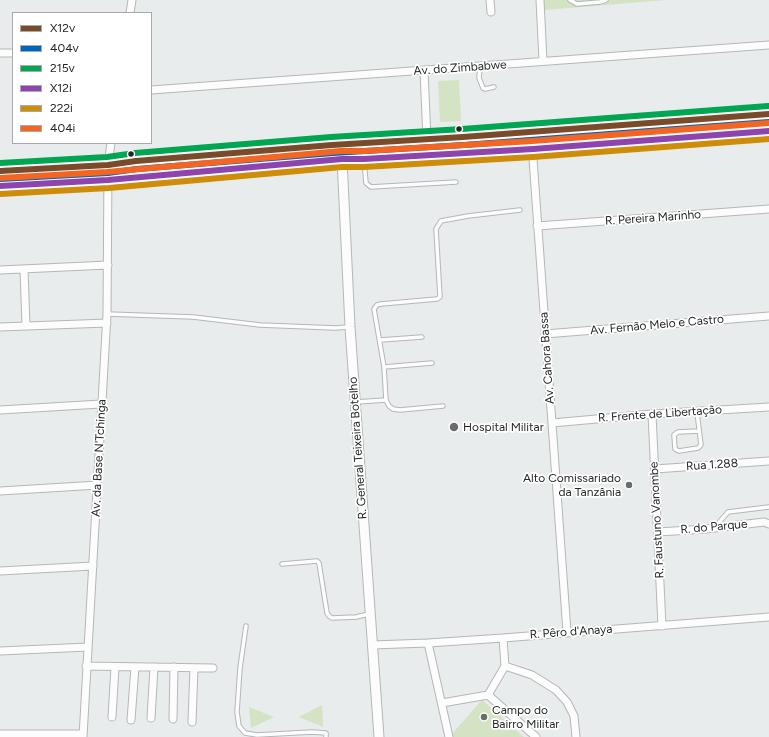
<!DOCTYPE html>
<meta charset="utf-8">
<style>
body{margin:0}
#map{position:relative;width:769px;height:737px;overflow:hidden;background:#e8ecec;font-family:Figtree,sans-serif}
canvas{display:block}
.legend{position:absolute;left:12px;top:12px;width:140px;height:132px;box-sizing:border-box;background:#fff;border:1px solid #a8a9a9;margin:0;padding:5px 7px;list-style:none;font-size:12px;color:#252727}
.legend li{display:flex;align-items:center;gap:8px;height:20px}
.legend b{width:20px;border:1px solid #a8a9a9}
</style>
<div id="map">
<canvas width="769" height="737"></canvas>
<ul class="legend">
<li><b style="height:5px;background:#7a4b2a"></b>X12v</li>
<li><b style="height:5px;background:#0065bd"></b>404v</li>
<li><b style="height:5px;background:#00a651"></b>215v</li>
<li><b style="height:5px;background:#8e44ad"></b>X12i</li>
<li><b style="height:5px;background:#cd8d08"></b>222i</li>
<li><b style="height:5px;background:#f26522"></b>404i</li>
</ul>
</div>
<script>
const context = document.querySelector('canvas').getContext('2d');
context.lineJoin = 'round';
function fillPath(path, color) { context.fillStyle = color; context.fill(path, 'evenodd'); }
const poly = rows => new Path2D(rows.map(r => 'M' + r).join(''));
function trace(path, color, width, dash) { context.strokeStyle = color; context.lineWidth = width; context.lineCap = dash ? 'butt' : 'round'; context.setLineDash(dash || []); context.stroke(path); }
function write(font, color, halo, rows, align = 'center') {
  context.font = font + ' Figtree,sans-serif'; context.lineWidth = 3.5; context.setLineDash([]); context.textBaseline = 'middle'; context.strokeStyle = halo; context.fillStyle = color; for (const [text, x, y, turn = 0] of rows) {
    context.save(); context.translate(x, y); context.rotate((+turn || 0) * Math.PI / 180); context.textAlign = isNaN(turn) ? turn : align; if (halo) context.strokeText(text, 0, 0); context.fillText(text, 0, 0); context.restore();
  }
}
const green = poly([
 [544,0,666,0,545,10],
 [459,80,461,121,440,122,438,81],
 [482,700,524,737,454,737,451,735],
 [322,705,323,727,299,717],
 [249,707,274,717,251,728]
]);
const service = poly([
 [570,0,577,4,600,2,606,0],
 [480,66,479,78,483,88,485,89,494,87],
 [364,160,366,183,371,187,456,182],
 [107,314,193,317,260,325,335,328,349,327],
 [380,340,422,337],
 [384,367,432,363],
 [356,402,386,400],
 [443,406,400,410,393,409,389,406,386,400,384,367,374,309,377,305,381,304,437,299,440,297,436,229,441,221,468,216,520,210],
 [697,412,701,445,698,448,679,451,675,449,674,435,678,432,699,431],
 [715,527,728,512,769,507],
 [282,564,317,561,319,563,327,613,329,616,332,618,356,617,369,614],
 [246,626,240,668,237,712,239,726,245,733,257,735,312,732,326,733,326,737]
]);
const minor = poly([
 [490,0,491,12],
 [540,0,543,61],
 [130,13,132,0],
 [0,53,13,53],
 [424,71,427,139],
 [151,90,769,45],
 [531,131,567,632],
 [537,226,769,209],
 [24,269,26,326],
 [0,270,108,265],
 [0,327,107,323],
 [545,334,769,316],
 [0,410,101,404],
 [652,414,662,626],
 [552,423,652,414,769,407],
 [655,469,769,461],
 [0,491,98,485],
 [658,532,706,529,764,522,769,524],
 [0,571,93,566],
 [503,638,505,666,532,675,556,690,567,702,574,716,576,737],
 [428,643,449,737],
 [372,645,428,643,503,638,769,617],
 [0,651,88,647],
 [86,666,213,668],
 [488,695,536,737],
 [442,703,488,695,505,666],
 [112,717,115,667],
 [151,718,154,667],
 [173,719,174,667],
 [131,720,135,667],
 [192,722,194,668],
 [0,734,83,734],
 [83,737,107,314,108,165,111,143]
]);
const tertiary = poly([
 [342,159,350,327,379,737]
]);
const primary = poly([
 [0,171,108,165,136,161,332,145,463,137,769,114],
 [0,186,108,180,342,159,364,159,533,149,769,131]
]);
const bus1 = poly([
 [0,171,108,165,136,161,332,145,463,137,769,114]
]);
const bus2 = poly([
 [0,179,108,173,137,169,333,153,464,145,769,122]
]);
const bus3 = poly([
 [0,163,107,157,135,153,331,137,462,129,768,106]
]);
const bus4 = poly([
 [0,186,108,180,342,159,364,159,533,149,769,131]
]);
const bus5 = poly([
 [0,194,109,188,342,167,364,167,533,157,769,139]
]);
const bus6 = poly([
 [0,178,107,172,341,151,364,151,532,141,768,123]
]);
const markers = [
 [459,129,3.5,"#252727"],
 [131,154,3.5,"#252727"],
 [454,427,5,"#696c6c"],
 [629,485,4,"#696c6c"],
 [484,717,4,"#696c6c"]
];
const streetNames = [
 ["Av. do Zimbabwe",460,68,-4],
 ["R. Pereira Marinho",653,218,-4],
 ["Av. Fernão Melo e Castro",657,325,-5],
 ["Av. Cahora Bassa",547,358,-94],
 ["R. Frente de Libertação",660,414,-4],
 ["R. General Teixeira Botelho",358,448,-94],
 ["Av. da Base N'Tchinga",99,458,-87],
 ["Rua 1.288",712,465,-4],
 ["R. Faustuno Vanombe",657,520,-93],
 ["R. do Parque",714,527,-5],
 ["R. Pêro d'Anaya",571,632,-4]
];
const poiNames = [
 ["Hospital Militar",463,427],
 ["Alto Comissariado",621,478,"right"],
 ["da Tanzânia",621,492,"right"],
 ["Campo do",492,710],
 ["Bairro Militar",492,724]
];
fillPath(green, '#d3e3c3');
trace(service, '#b5b7b7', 5.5);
trace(minor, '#b5b7b7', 9);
trace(tertiary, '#b5b7b7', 11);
trace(primary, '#b5b7b7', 13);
trace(service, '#fcfcfc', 3.5);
trace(minor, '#fcfcfc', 7);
trace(tertiary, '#fcfcfc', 9);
trace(primary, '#fcfcfc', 11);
trace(bus1, '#7a4b2a', 6);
trace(bus2, '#0065bd', 6);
trace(bus3, '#00a651', 6);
trace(bus4, '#8e44ad', 6);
trace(bus5, '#cd8d08', 6);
trace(bus6, '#f26522', 6);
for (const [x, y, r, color] of markers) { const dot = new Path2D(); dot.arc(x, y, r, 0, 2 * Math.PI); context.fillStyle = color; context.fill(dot); trace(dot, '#fff', 1.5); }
write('12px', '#252727', '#fff', streetNames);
write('12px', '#252727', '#fff', poiNames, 'left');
</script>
